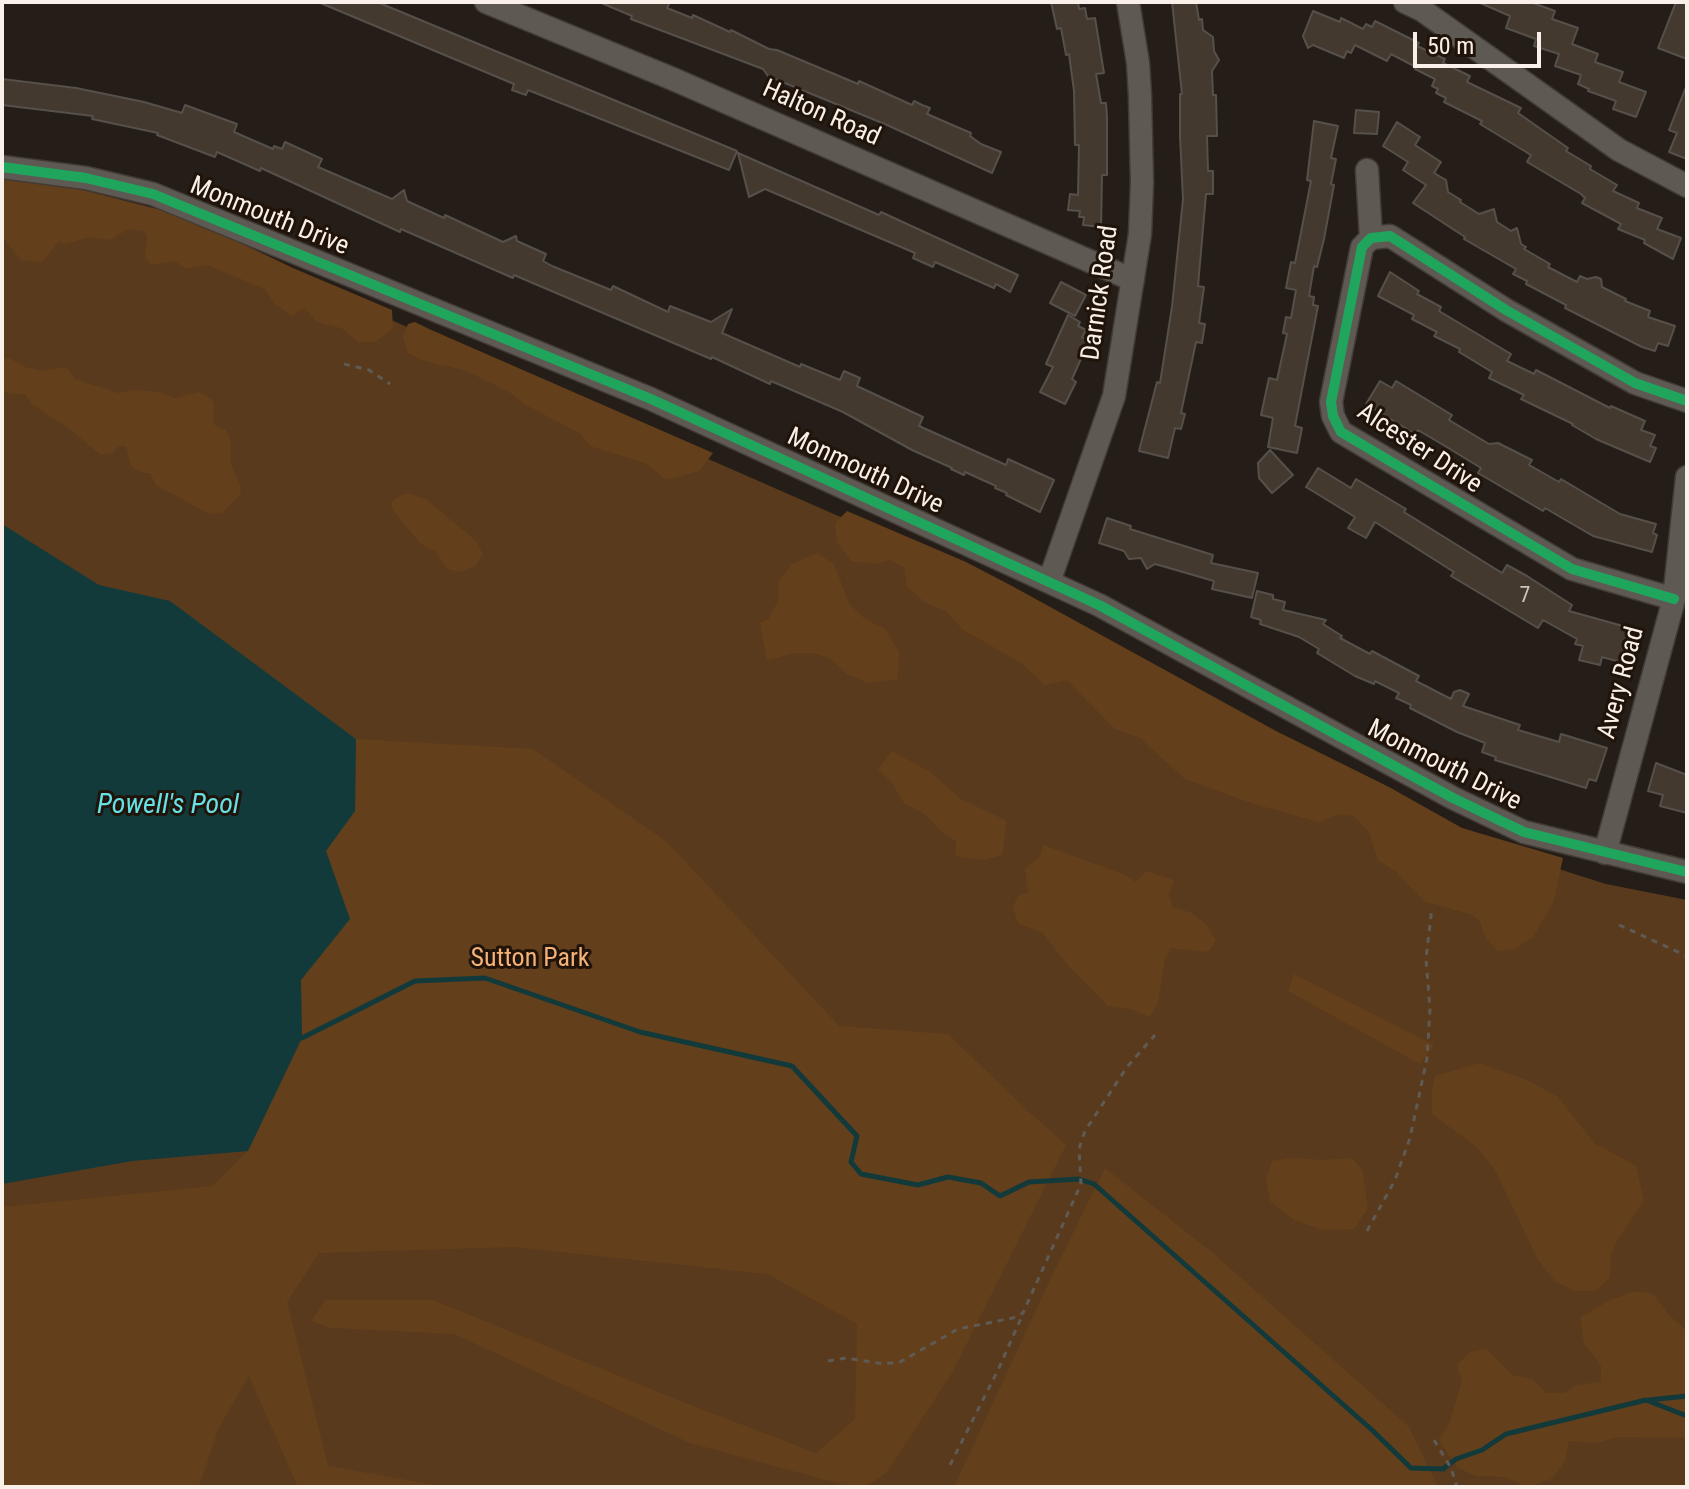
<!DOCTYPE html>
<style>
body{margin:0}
#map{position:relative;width:1689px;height:1489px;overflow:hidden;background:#251e18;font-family:"Roboto Condensed",sans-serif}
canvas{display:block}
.frame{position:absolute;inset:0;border:4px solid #f9f0e9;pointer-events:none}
.scale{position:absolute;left:1413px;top:32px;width:128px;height:36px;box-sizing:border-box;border:4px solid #f9f0e9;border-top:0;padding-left:10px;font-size:24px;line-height:28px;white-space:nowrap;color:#f9f0e9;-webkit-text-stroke:6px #20140a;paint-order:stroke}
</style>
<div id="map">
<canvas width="1689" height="1489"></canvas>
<div class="frame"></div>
<div class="scale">50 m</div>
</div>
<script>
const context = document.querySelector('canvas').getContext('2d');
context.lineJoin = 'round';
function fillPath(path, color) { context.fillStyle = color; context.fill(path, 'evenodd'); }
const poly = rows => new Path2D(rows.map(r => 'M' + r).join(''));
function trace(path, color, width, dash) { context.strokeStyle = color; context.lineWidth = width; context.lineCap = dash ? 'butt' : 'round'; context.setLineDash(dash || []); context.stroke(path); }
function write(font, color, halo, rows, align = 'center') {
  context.font = font + ' "Roboto Condensed",sans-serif'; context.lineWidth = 6; context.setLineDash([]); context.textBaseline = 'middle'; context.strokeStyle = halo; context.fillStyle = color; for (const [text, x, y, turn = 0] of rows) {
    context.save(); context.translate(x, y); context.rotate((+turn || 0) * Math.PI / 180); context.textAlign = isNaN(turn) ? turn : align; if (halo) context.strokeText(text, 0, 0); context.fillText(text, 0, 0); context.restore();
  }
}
const green = poly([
 [2,184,236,252,1046,607,1426,827,1606,884,1687,900,1687,1487,2,1487]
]);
const forest = poly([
 [2,178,79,189,161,210,224,235,293,268,392,310,393,329,375,342,359,342,341,328,317,322,305,308,292,316,274,303,265,289,207,265,187,269,175,261,152,265,145,258,147,238,144,231,139,230,128,229,111,240,90,237,65,244,59,241,42,262,21,260,2,236],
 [415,322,429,329,713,453,699,471,670,479,664,478,645,463,590,446,581,434,526,405,509,392,464,370,424,361,408,353,403,336,408,324],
 [9,358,25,367,41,371,66,367,75,379,118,393,136,390,159,392,175,398,199,392,211,399,214,404,213,424,226,430,230,439,231,465,241,487,240,495,222,513,209,514,156,485,150,473,143,473,131,466,126,446,119,446,112,453,101,455,71,430,32,404,25,394,10,394,2,389,2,360],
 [403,494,411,494,427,500,476,541,483,554,475,566,460,572,447,569,435,551,421,544,392,509,391,502],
 [847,511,966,562,1012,586,1276,731,1389,787,1462,828,1563,858,1553,903,1533,937,1515,949,1498,951,1485,937,1480,921,1472,915,1424,901,1396,872,1378,860,1369,832,1354,816,1339,814,1319,822,1254,804,1185,779,1140,738,1115,729,1067,680,1045,685,1020,662,963,630,947,612,926,603,907,587,904,567,890,560,874,564,851,561,837,542,835,523],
 [817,553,834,564,849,604,865,619,885,629,899,652,898,679,869,683,848,675,831,659,813,653,795,653,767,660,760,623,769,618,778,601,779,581,792,564],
 [356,739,533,749,667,842,839,1026,948,1034,1029,1112,1066,1145,952,1373,886,1473,865,1487,852,1487,690,1443,454,1334,331,1328,311,1321,326,1300,433,1300,688,1404,816,1453,855,1419,857,1324,767,1274,514,1247,319,1253,287,1302,328,1466,447,1487,298,1487,249,1376,219,1427,199,1487,2,1487,2,1207,213,1186,248,1151,302,1038,301,980,349,919,326,850,355,811],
 [892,751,930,772,961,799,1007,821,1002,855,984,860,955,856,956,841,942,832,925,814,904,803,892,783,878,769],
 [1043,845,1123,874,1136,882,1146,871,1174,880,1169,895,1173,908,1190,912,1206,924,1216,941,1208,952,1170,948,1165,960,1158,1002,1150,1017,1130,1009,1108,1006,1067,964,1043,933,1018,923,1013,907,1018,896,1028,892,1025,869,1040,856],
 [1294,974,1434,1045,1420,1064,1288,991],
 [1480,1063,1529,1081,1558,1097,1594,1143,1636,1166,1644,1201,1616,1242,1611,1255,1610,1278,1595,1291,1575,1291,1556,1282,1538,1260,1495,1170,1479,1149,1432,1114,1432,1091,1435,1076],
 [1290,1158,1323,1160,1352,1158,1362,1170,1368,1208,1354,1229,1323,1230,1294,1220,1270,1201,1266,1180,1272,1161],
 [1105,1168,1214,1254,1409,1427,1438,1487,954,1487,1049,1282],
 [1636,1291,1653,1294,1669,1315,1687,1331,1687,1438,1619,1437,1595,1443,1569,1441,1565,1462,1551,1479,1527,1487,1504,1477,1476,1476,1458,1468,1439,1441,1450,1421,1462,1382,1457,1365,1470,1352,1486,1349,1512,1375,1532,1379,1546,1393,1564,1393,1576,1385,1601,1382,1601,1365,1584,1344,1580,1318,1610,1300]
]);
const water = poly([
 [2,524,99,585,170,601,356,739,355,811,326,851,350,919,301,980,302,1038,248,1151,132,1161,2,1184]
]);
const stream = poly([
 [302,1038,415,981,485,978,640,1032,792,1066,857,1136,851,1162,861,1174,918,1185,948,1177,981,1183,1000,1196,1029,1182,1079,1179,1094,1184,1372,1430,1411,1468,1443,1469,1456,1459,1482,1450,1506,1434,1646,1400,1687,1416],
 [1649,1400,1687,1396]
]);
const building = poly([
 [318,2,377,2,737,151,729,170,528,90,526,95,512,90,514,84,318,2],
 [599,2,670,2,667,8,692,18,693,15,730,32,731,30,769,49,777,50,858,84,859,81,912,105,914,101,922,105,930,108,927,114,971,133,970,136,981,144,1001,152,992,173,887,125,768,76,763,69,631,19,632,16,599,2],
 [1051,2,1078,2,1079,9,1085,8,1087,19,1095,18,1104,73,1096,74,1101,103,1106,103,1107,117,1107,175,1102,175,1101,227,1083,225,1084,217,1079,217,1080,211,1068,210,1070,194,1078,195,1079,145,1075,145,1074,91,1069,54,1066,55,1061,28,1057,29,1051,2],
 [1172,2,1196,2,1199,20,1202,19,1203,30,1213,37,1214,51,1219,60,1212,71,1213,95,1216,95,1217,136,1207,136,1208,171,1213,171,1213,194,1206,194,1198,286,1204,287,1199,323,1205,324,1202,343,1196,342,1181,413,1185,414,1181,429,1175,428,1168,458,1139,451,1157,382,1160,383,1172,307,1183,199,1180,136,1180,94,1182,94,1172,2],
 [1478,2,1530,2,1555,11,1552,19,1578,28,1572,44,1598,54,1595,62,1623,72,1619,82,1646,92,1636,117,1613,109,1616,101,1588,91,1589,89,1578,84,1581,75,1555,66,1559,54,1534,46,1536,39,1506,28,1510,16,1478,2],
 [1676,2,1687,2,1687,59,1658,48,1676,2],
 [1313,11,1340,22,1341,18,1363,29,1366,24,1372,27,1375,21,1419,43,1417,46,1445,59,1443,63,1470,76,1467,82,1521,108,1518,113,1568,148,1566,151,1591,166,1590,169,1617,185,1613,191,1639,203,1637,208,1662,218,1657,229,1681,238,1673,259,1644,243,1645,240,1618,229,1621,224,1582,203,1585,198,1581,194,1527,162,1531,155,1480,124,1482,121,1444,102,1446,98,1436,93,1438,89,1432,86,1435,79,1415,69,1416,67,1391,54,1387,61,1355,45,1351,53,1347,51,1344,58,1313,45,1308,48,1303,36,1313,11],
 [2,79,76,88,144,102,182,113,185,105,237,124,234,132,273,149,274,146,282,149,285,142,322,159,318,167,392,199,404,190,407,201,444,218,445,215,503,242,516,236,517,241,546,254,543,261,552,266,611,290,613,286,668,312,670,306,711,322,732,309,722,333,800,367,801,364,840,380,844,371,860,378,857,386,923,417,919,426,1006,465,1008,459,1054,480,1040,512,1006,495,1007,493,995,488,996,486,965,472,964,475,951,469,952,468,912,450,843,412,771,381,770,384,712,357,711,359,514,275,513,278,401,229,400,232,261,168,260,171,217,152,215,157,157,135,158,133,92,119,93,116,2,105,2,79],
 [1686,87,1687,88,1687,159,1669,152,1677,133,1669,130,1686,87],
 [1356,110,1379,112,1377,134,1354,133,1356,110],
 [1314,121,1338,126,1331,158,1336,159,1331,184,1334,185,1324,239,1317,267,1314,266,1309,296,1314,297,1313,305,1318,306,1295,426,1302,428,1297,453,1268,447,1273,418,1261,415,1269,378,1277,380,1287,334,1283,333,1286,317,1291,318,1296,290,1286,288,1291,262,1295,263,1311,181,1307,180,1314,121],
 [1397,122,1420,137,1415,145,1441,162,1434,173,1446,180,1448,192,1461,200,1460,202,1479,214,1494,209,1497,222,1511,231,1517,228,1521,244,1526,247,1524,249,1550,264,1548,267,1577,282,1580,276,1587,279,1596,277,1601,279,1602,287,1626,299,1625,301,1650,311,1648,317,1675,326,1668,346,1658,343,1655,351,1642,347,1565,308,1566,305,1526,284,1527,281,1513,274,1516,269,1464,239,1465,237,1413,203,1426,185,1403,170,1408,162,1383,146,1397,122],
 [738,153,879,215,881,212,1018,275,1010,292,996,284,994,288,935,262,933,267,913,258,915,253,765,189,749,197,738,153],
 [1390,272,1419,291,1417,294,1441,307,1439,311,1511,354,1507,361,1534,374,1536,370,1610,408,1611,406,1645,421,1641,430,1655,435,1650,446,1656,448,1650,462,1596,439,1572,425,1573,424,1521,399,1524,395,1489,378,1492,372,1459,352,1460,349,1434,336,1437,332,1412,319,1414,315,1378,296,1390,272],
 [1061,282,1086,295,1075,316,1050,303,1061,282],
 [1068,315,1080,322,1078,326,1086,330,1082,337,1089,341,1072,379,1076,382,1065,404,1040,392,1053,367,1046,364,1068,315],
 [1380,381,1392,388,1396,381,1452,415,1449,420,1489,444,1498,443,1532,460,1529,465,1559,482,1561,479,1620,514,1656,524,1653,533,1657,535,1652,552,1593,536,1545,508,1543,511,1478,473,1481,468,1450,449,1418,430,1415,434,1366,404,1380,381],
 [1270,450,1293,475,1272,493,1259,478,1258,463,1270,450],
 [1318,468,1351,488,1356,479,1406,509,1404,512,1502,573,1507,565,1527,576,1572,605,1569,611,1630,628,1620,662,1602,657,1600,665,1579,660,1583,646,1575,644,1577,639,1543,620,1538,628,1451,576,1454,572,1375,522,1366,538,1348,528,1355,517,1306,487,1318,468],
 [1107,518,1131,526,1130,529,1213,555,1211,563,1258,573,1252,598,1212,589,1214,581,1169,568,1155,564,1147,569,1141,558,1129,559,1124,551,1099,543,1107,518],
 [1257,591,1273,595,1273,599,1285,602,1283,610,1326,620,1323,624,1342,636,1340,638,1370,654,1372,651,1419,676,1416,681,1451,699,1454,692,1460,690,1469,694,1463,706,1520,725,1518,730,1559,742,1561,734,1607,748,1596,781,1589,779,1586,788,1495,760,1496,757,1482,752,1485,743,1457,732,1410,708,1411,705,1396,698,1399,693,1375,681,1374,684,1355,676,1317,653,1319,649,1299,637,1260,624,1261,620,1251,617,1257,591],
 [1656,763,1687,775,1687,813,1660,806,1663,795,1648,791,1656,763]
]);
const path = poly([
 [344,364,369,370,390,384],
 [1619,925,1687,956],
 [1367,1231,1395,1180,1410,1138,1427,1058,1430,1009,1426,959,1432,907],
 [828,1361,846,1358,884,1364,900,1362,958,1329,1013,1318,1023,1313,1081,1184,1079,1149,1085,1131,1127,1067,1155,1035],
 [1434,1440,1451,1468,1457,1487],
 [950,1465,998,1370,1023,1314]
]);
const minor = poly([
 [486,2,673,79,1133,280],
 [1405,2,1422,10,1619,150,1687,186],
 [2,167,86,178,153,194,651,399,1099,605,1453,798,1524,832,1687,872],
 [1367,170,1371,238],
 [1049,582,1114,396,1140,234,1142,183,1140,96,1138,63,1128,2],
 [1674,599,1572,569,1341,432,1333,416,1331,402,1362,247,1371,238,1390,236,1506,310,1635,383,1687,401],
 [1605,853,1674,599,1687,477]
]);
const cycleway = poly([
 [2,167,86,178,153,194,651,399,1099,605,1453,798,1524,832,1687,872],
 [1674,599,1572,569,1341,432,1333,416,1331,402,1362,247,1371,238,1390,236,1506,310,1635,383,1687,401]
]);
const numberNames = [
 ["7",1525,596]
];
const streetNames = [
 ["Halton Road",821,114,24],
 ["Monmouth Drive",269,217,22],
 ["Darnick Road",1101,293,-82],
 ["Alcester Drive",1419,449,33],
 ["Monmouth Drive",865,472,25],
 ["Avery Road",1622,683,-75],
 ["Monmouth Drive",1444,766,27]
];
const parkNames = [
 ["Sutton Park",530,959]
];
const waterNames = [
 ["Powell's Pool",168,806]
];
fillPath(green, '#5a3a1c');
fillPath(forest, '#643f1b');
fillPath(water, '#133a3b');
trace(stream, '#133a3b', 5);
fillPath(building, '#43392f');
trace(building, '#56504b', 2);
trace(minor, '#423b36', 25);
trace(path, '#5f5a54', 3, [6, 6]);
trace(minor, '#5f5953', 22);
trace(cycleway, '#20a55d', 10);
write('22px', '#ccc2ba', null, numberNames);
write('26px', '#f9f0e9', '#20140a', streetNames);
write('26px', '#f5b176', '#20140a', parkNames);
write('italic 28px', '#65e0e4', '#20140a', waterNames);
</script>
